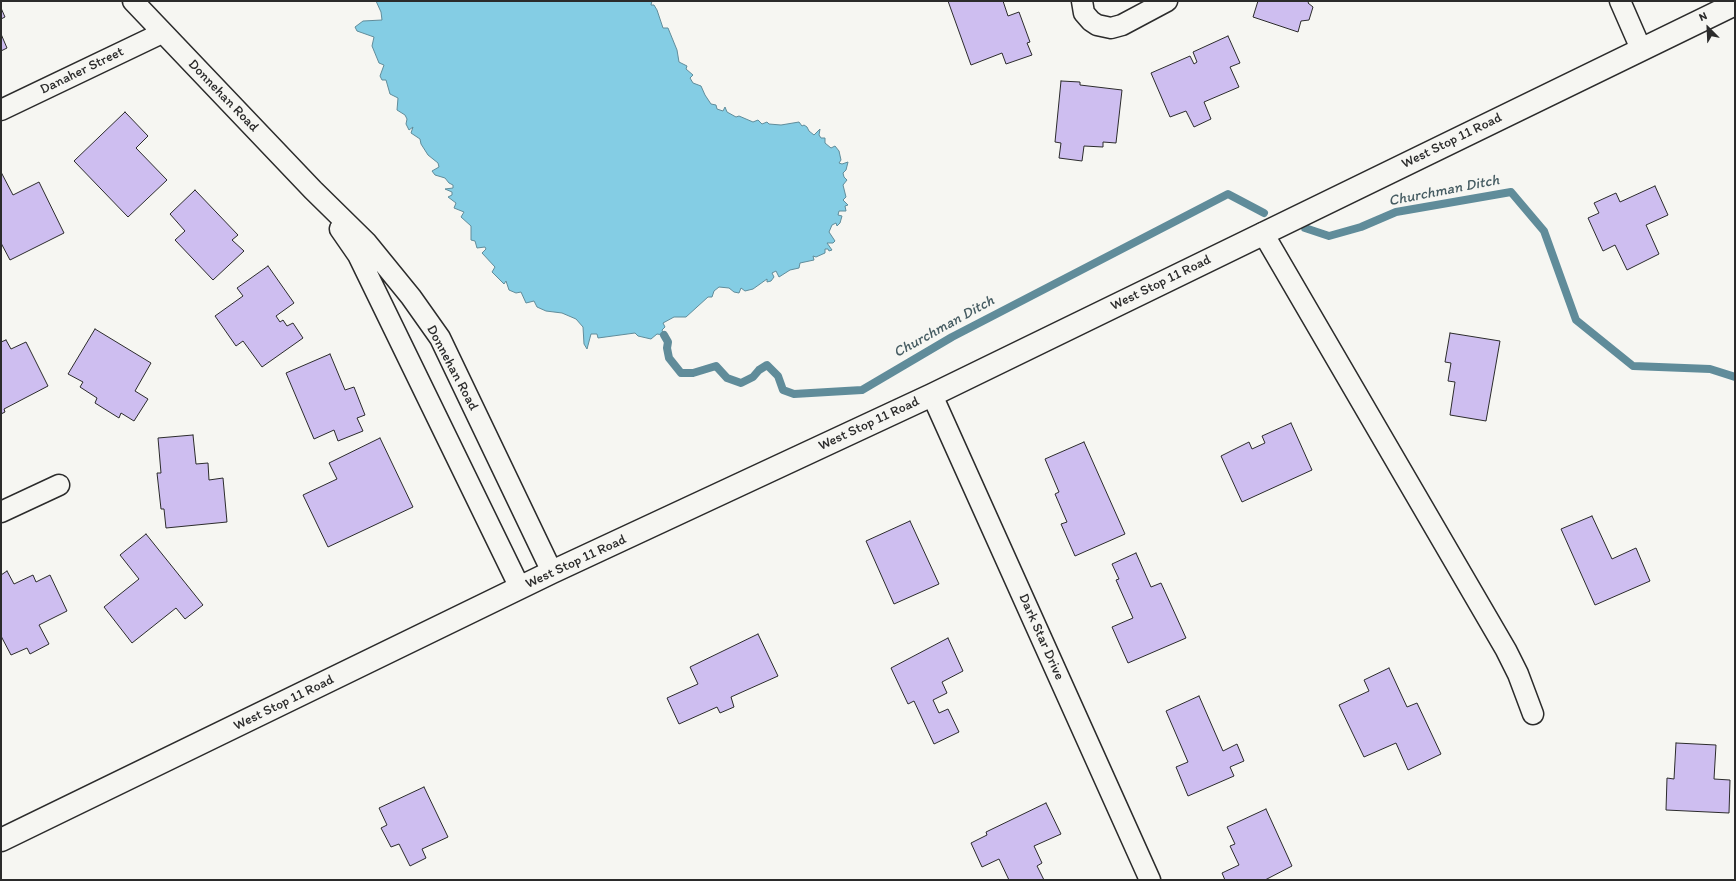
<!DOCTYPE html>
<style>
body{margin:0}
#map{position:relative;width:1736px;height:881px;overflow:hidden;background:#f6f6f2;font-family:Itim,sans-serif}
canvas{display:block}
.frame{position:absolute;inset:0;border:2px solid #2b2b2b;pointer-events:none}
.north{position:absolute;left:1688px;top:8px;width:40px;height:40px;-webkit-text-stroke:3px #f6f6f2;paint-order:stroke;rotate:336deg;font-size:11px;font-weight:700;line-height:16px;text-align:center;color:#2b2b2b}
.north::after{content:'';display:block;margin:auto;width:14px;height:18px;background:#2b2b2b;clip-path:polygon(50% 0,100% 100%,50% 72%,0 100%)}
</style>
<div id="map">
<canvas width="1736" height="881"></canvas>
<div class="frame"></div>
<div class="north">N</div>
</div>
<script>
const context = document.querySelector('canvas').getContext('2d');
context.lineJoin = 'round';
function fillPath(path, color) { context.fillStyle = color; context.fill(path, 'evenodd'); }
const poly = rows => new Path2D(rows.map(r => 'M' + r).join(''));
function trace(path, color, width, dash) { context.strokeStyle = color; context.lineWidth = width; context.lineCap = dash ? 'butt' : 'round'; context.setLineDash(dash || []); context.stroke(path); }
function write(font, color, halo, rows, align = 'center') {
  context.font = font + ' Itim,sans-serif'; context.lineWidth = 3; context.setLineDash([]); context.textBaseline = 'middle'; context.strokeStyle = halo; context.fillStyle = color; for (const [text, x, y, turn = 0] of rows) {
    context.save(); context.translate(x, y); context.rotate((+turn || 0) * Math.PI / 180); context.textAlign = isNaN(turn) ? turn : align; if (halo) context.strokeText(text, 0, 0); context.fillText(text, 0, 0); context.restore();
  }
}
const water = poly([
 [376,1,652,1,651,5,654,5,657,10,663,28,668,28,677,50,679,62,687,66,686,69,693,75,690,78,693,83,701,86,705,95,711,104,716,105,717,109,723,111,725,107,727,112,736,117,739,116,753,122,758,120,762,124,767,122,769,124,781,125,799,122,802,126,804,125,807,127,809,131,814,135,820,129,819,135,821,138,825,138,825,143,831,148,835,146,839,151,841,160,839,163,842,164,848,162,846,170,843,173,844,177,847,180,843,185,846,197,843,200,848,205,845,206,846,211,839,211,838,215,842,216,840,223,837,226,836,223,832,225,829,232,835,241,833,243,827,243,832,250,829,251,828,249,825,249,825,253,816,257,813,256,814,260,800,263,799,268,790,270,779,277,776,271,772,273,774,277,771,281,767,282,767,279,753,289,745,291,741,288,739,293,734,292,729,288,719,287,714,291,712,297,708,297,686,317,674,317,663,323,665,327,662,330,664,335,657,334,651,339,638,336,635,333,598,338,597,334,591,334,587,349,584,344,583,327,576,319,562,313,546,311,537,307,534,301,526,303,521,292,516,293,509,290,506,281,504,284,492,272,495,267,482,253,486,249,485,247,477,248,475,241,471,240,471,226,461,217,464,212,454,208,456,203,448,197,452,195,452,192,445,189,453,188,453,185,449,183,445,178,435,175,432,171,439,167,438,163,428,155,421,144,420,139,411,133,413,127,409,130,406,124,407,119,405,115,397,110,398,98,390,94,386,80,382,80,380,76,384,65,379,63,372,46,374,37,357,31,355,27,363,21,382,20,381,12,376,1]
]);
const stream = poly([
 [1305,228,1329,236,1361,227,1396,212,1511,192,1544,231,1576,320,1633,366,1710,369,1735,377],
 [664,335,668,342,667,348,669,358,681,373,693,373,716,366,727,378,741,383,753,377,759,370,767,365,778,376,783,390,794,394,862,390,952,337,1228,194,1264,213]
]);
const building = poly([
 [948,1,1003,1,1008,16,1019,12,1030,42,1027,43,1032,55,1006,64,1002,53,971,65,948,1],
 [1258,1,1309,1,1308,3,1313,7,1309,20,1301,21,1298,32,1253,17,1258,1],
 [1,8,5,17,1,19,1,8],
 [1,34,7,48,1,51,1,34],
 [1228,36,1240,63,1230,67,1239,87,1204,102,1211,119,1194,127,1186,111,1170,117,1151,73,1190,56,1194,64,1197,62,1193,52,1228,36],
 [1061,81,1080,82,1080,85,1122,90,1116,143,1103,142,1103,147,1084,146,1082,161,1059,158,1061,143,1055,142,1061,81],
 [125,112,148,136,136,148,167,180,128,217,74,161,125,112],
 [1,172,13,195,39,182,64,233,10,260,1,243,1,172],
 [1655,186,1668,215,1646,225,1659,254,1627,270,1615,245,1603,251,1588,218,1599,213,1594,203,1616,193,1620,202,1655,186],
 [195,190,238,235,232,240,244,251,213,280,175,240,185,231,170,214,195,190],
 [268,266,294,303,276,316,280,322,283,320,287,326,293,323,303,338,262,367,243,341,236,346,215,316,243,296,237,288,268,266],
 [95,329,151,363,135,391,148,399,134,421,121,413,119,418,95,403,97,398,80,387,83,382,68,374,95,329],
 [1450,333,1500,341,1486,421,1450,415,1455,382,1448,381,1451,363,1445,362,1450,333],
 [6,340,11,349,26,342,48,386,4,409,5,412,1,414,1,342,6,340],
 [330,354,345,390,354,387,365,415,357,418,363,431,338,441,334,430,314,439,286,373,330,354],
 [1291,423,1312,470,1242,502,1221,456,1249,442,1252,449,1265,443,1262,436,1291,423],
 [193,435,196,464,208,463,209,480,223,478,227,522,166,528,164,509,161,509,157,473,161,473,158,438,193,435],
 [380,438,413,507,328,547,303,495,337,479,329,463,380,438],
 [1084,442,1125,534,1075,556,1061,524,1067,522,1055,494,1059,492,1045,459,1084,442],
 [1592,516,1612,559,1636,548,1650,581,1595,605,1561,529,1592,516],
 [910,521,939,584,894,604,866,541,910,521],
 [146,534,203,605,185,619,176,608,132,643,104,607,139,579,120,555,146,534],
 [1136,553,1151,587,1161,583,1186,638,1128,663,1112,627,1133,618,1116,580,1119,579,1112,564,1136,553],
 [7,571,14,584,33,575,36,582,50,575,67,611,39,625,49,644,30,654,27,648,11,655,1,636,1,575,7,571],
 [758,634,778,676,731,697,734,707,720,713,717,707,679,724,667,698,698,684,690,667,758,634],
 [948,638,963,671,942,682,947,693,933,700,939,713,948,709,959,732,934,744,914,701,908,704,891,668,948,638],
 [1389,668,1407,707,1417,703,1441,754,1408,770,1396,743,1364,757,1339,705,1369,691,1364,680,1389,668],
 [1199,696,1223,751,1237,744,1244,761,1230,767,1234,776,1188,796,1176,767,1188,762,1166,711,1199,696],
 [1676,743,1716,745,1714,779,1730,780,1729,813,1666,810,1667,778,1674,779,1676,743],
 [424,787,448,837,422,849,426,858,410,866,399,844,391,847,381,828,387,825,379,808,424,787],
 [1046,803,1061,834,1034,846,1042,863,1037,866,1044,880,1009,880,999,859,982,867,971,843,987,835,986,832,1046,803],
 [1266,809,1292,866,1265,880,1225,880,1222,873,1239,865,1230,846,1235,844,1227,827,1266,809]
]);
const minor = poly([
 [133,1,313,190,367,243,411,297,440,338,552,572],
 [1082,1,1084,13,1091,21,1097,25,1111,28,1122,25,1167,1],
 [1620,1,1641,49],
 [1,110,162,33],
 [340,229,358,255,520,588],
 [1263,233,1506,650,1518,674,1533,714],
 [932,395,1150,880],
 [1,512,59,485]
]);
const secondary = poly([
 [1,840,552,572,932,395,1735,4]
]);
const streetNames = [
 ["Danaher Street",82,71,-26],
 ["Donnehan Road",223,96,46],
 ["West Stop 11 Road",1452,141,-26],
 ["West Stop 11 Road",1161,283,-26],
 ["Donnehan Road",452,368,62],
 ["West Stop 11 Road",869,424,-25],
 ["West Stop 11 Road",576,562,-25],
 ["Dark Star Drive",1041,637,66],
 ["West Stop 11 Road",284,703,-26]
];
const waterNames = [
 ["Churchman Ditch",1444,191,-11],
 ["Churchman Ditch",944,327,-29]
];
fillPath(water, '#84cde4');
trace(water, '#608c9a', 1);
trace(stream, '#608c9a', 8);
fillPath(building, '#cebef0');
trace(building, '#2b2b2b', 1);
trace(minor, '#2b2b2b', 23);
trace(secondary, '#2b2b2b', 25);
trace(minor, '#f6f6f2', 20);
trace(secondary, '#f6f6f2', 22);
write('14px', '#2b2b2b', '#f6f6f2', streetNames);
write('italic 15px', '#465c62', '#f6f6f2', waterNames);
</script>
